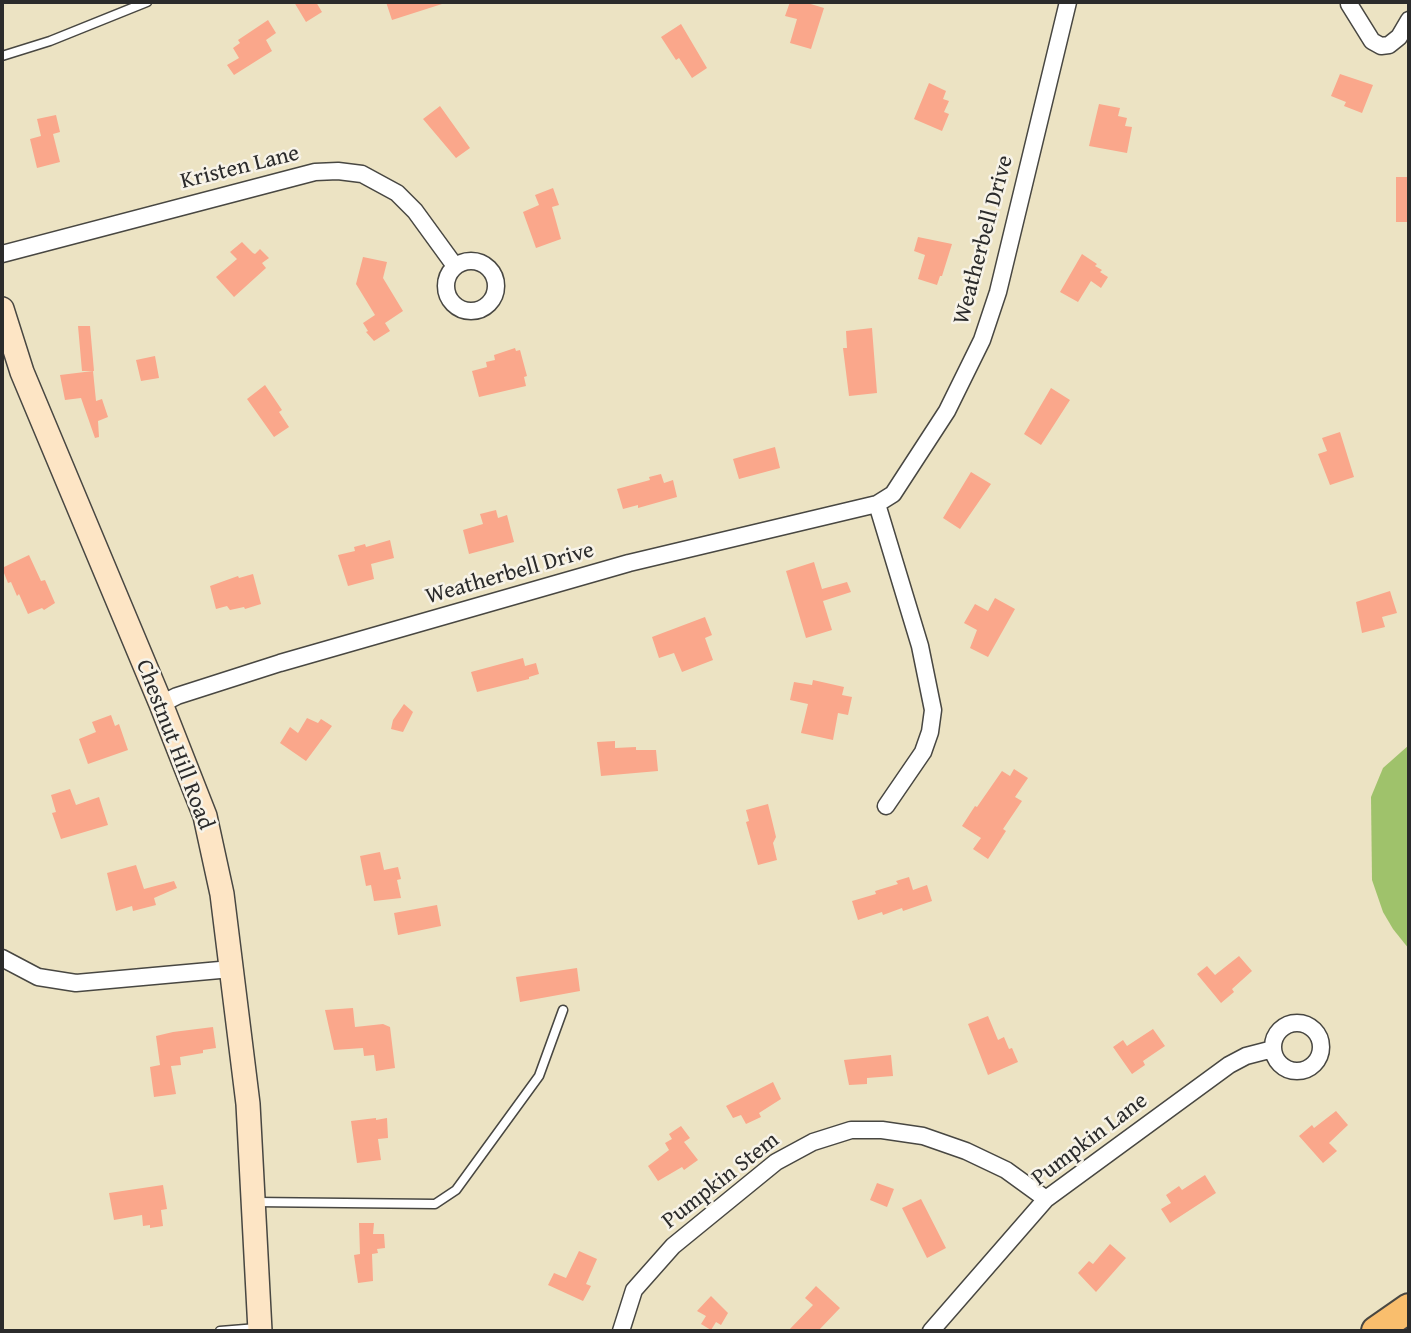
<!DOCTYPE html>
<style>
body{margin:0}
#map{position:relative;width:1411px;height:1333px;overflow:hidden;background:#ece3c3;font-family:"Gentium Book Plus",serif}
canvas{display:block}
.frame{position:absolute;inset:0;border:4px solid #2b2b2b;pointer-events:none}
</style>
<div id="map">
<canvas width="1411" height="1333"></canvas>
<div class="frame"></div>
</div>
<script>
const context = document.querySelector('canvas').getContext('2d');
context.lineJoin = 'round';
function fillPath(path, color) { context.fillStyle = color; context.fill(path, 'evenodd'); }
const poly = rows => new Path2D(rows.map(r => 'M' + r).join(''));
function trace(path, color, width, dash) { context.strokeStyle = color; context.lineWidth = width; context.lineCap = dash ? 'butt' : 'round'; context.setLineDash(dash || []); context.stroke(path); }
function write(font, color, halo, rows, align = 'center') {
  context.font = font + ' "Gentium Book Plus",serif'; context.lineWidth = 5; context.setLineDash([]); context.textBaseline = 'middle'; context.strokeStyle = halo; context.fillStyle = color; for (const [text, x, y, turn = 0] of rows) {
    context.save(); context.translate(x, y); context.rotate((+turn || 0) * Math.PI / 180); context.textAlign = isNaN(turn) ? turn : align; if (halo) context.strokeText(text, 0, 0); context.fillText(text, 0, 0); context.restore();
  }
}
const green = poly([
 [1409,745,1409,949,1393,929,1383,912,1372,880,1371,797,1383,768]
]);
const building = poly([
 [294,2,316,2,322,12,306,22],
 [386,2,441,2,442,4,392,20],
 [790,2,804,2,824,8,811,49,790,43,797,19,785,16],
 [268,20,276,33,266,40,272,51,234,75,227,65,239,58,233,48,240,43,238,40],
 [681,24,707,68,692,78,679,58,676,60,661,37],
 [1340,74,1373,85,1362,113,1344,106,1346,102,1331,96],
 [929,83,946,91,943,99,949,101,944,112,949,114,942,131,914,119],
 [1099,104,1120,108,1118,116,1127,118,1125,126,1132,127,1127,153,1089,146],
 [440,106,470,148,456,158,423,119],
 [56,115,60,132,53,134,60,162,37,168,30,139,41,136,37,119],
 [1396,177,1409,177,1409,222,1396,222],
 [553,188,559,205,552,207,561,239,536,248,523,212,539,205,535,195],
 [918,237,952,244,942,276,940,276,937,285,918,279,925,255,914,251],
 [242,242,253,253,255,254,260,249,269,258,262,263,266,268,234,297,216,277,237,259,230,252],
 [1082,254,1097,264,1095,266,1102,270,1100,272,1108,277,1101,288,1091,281,1078,302,1060,292],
 [363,257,387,262,383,278,403,311,385,323,390,331,374,341,366,332,368,331,363,323,375,315,356,284],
 [78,326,90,326,94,371,82,371],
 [872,328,877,393,849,396,843,348,847,348,846,331],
 [515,348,516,351,520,350,527,376,524,377,526,386,479,397,472,371,487,367,486,362,495,360,494,355],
 [155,356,159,378,141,381,136,360],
 [93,371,96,401,102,399,108,417,98,421,99,437,95,438,81,398,65,400,60,375],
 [265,385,282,410,279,412,289,427,274,437,247,399],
 [1051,388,1070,400,1041,445,1024,434],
 [1340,432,1354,477,1330,485,1318,454,1327,451,1322,438],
 [775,447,780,468,739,479,733,459],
 [971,472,991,484,960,529,943,518],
 [661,474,664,483,673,480,677,497,638,508,638,505,623,509,617,489,650,480,649,477],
 [496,510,498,518,507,515,514,542,469,554,463,530,483,524,480,514],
 [390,540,394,558,371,564,374,579,348,586,338,555,355,551,354,547,365,544,366,547],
 [29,555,41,581,45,580,55,603,44,610,42,608,28,614,19,594,17,596,11,582,8,583,2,568],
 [814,562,822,589,847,582,851,592,823,601,832,630,806,638,786,571],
 [253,574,261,604,245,609,244,607,230,610,227,606,216,609,210,586,238,576,239,578],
 [1390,591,1397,613,1382,617,1385,627,1362,633,1356,602],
 [995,598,1015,609,988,657,970,648,977,630,964,623,975,604,988,611],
 [705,617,712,635,705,638,713,660,682,672,674,653,659,658,652,637],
 [523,658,525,666,536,663,539,674,529,677,529,679,477,692,471,672],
 [813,680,844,687,842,695,852,697,848,715,838,713,833,740,801,733,808,704,790,700,794,682,812,685],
 [404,704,413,712,403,732,391,729,393,720],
 [111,715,115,726,119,724,128,750,88,764,79,739,96,732,92,722],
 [307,718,318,723,321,719,332,726,306,761,280,743,290,727,298,733],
 [615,741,615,748,636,747,636,750,656,750,658,771,601,776,597,742],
 [1014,769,1028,778,1015,797,1022,801,1003,829,1006,831,988,859,973,849,981,838,962,826,975,806,977,807,1002,771,1010,776],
 [70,789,76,805,99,797,108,825,61,839,52,813,56,812,51,795],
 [768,804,776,837,773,843,777,860,758,865,746,822,749,821,746,810],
 [380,852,384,870,398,867,401,879,397,880,401,898,374,901,371,885,366,886,360,856],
 [136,865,144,889,174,881,177,888,154,898,156,905,133,911,132,906,116,911,107,873],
 [909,877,913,890,927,885,932,901,903,911,902,908,883,915,882,912,858,920,852,901,876,894,875,891,898,884,896,881],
 [437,905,441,926,398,935,394,913],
 [1239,956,1252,971,1232,989,1234,992,1221,1003,1197,974,1207,966,1215,975],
 [577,968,580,991,520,1002,516,977],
 [353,1008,355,1027,383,1024,390,1027,395,1068,376,1071,374,1055,364,1056,363,1048,334,1050,325,1010],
 [988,1016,998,1040,1004,1037,1009,1049,1012,1048,1018,1062,988,1075,968,1024],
 [213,1027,216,1048,203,1050,203,1053,180,1057,181,1065,171,1066,176,1094,154,1097,150,1067,160,1065,156,1036,173,1032],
 [1153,1029,1165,1046,1143,1061,1145,1065,1132,1074,1113,1047,1123,1040,1127,1046,1130,1044],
 [891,1055,893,1076,867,1078,867,1084,849,1085,844,1060],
 [773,1082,781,1099,759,1113,761,1117,746,1124,741,1115,733,1118,726,1106],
 [1336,1111,1348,1125,1329,1143,1337,1151,1323,1163,1299,1136,1312,1125,1314,1128],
 [376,1118,376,1120,387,1118,388,1138,378,1139,381,1160,357,1163,351,1121],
 [681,1126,690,1138,684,1142,698,1160,684,1170,682,1167,658,1181,648,1166,669,1150,665,1143,672,1139,669,1134],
 [1205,1175,1216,1193,1170,1223,1161,1209,1171,1203,1166,1195,1179,1186,1182,1190],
 [877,1183,894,1189,887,1207,870,1200],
 [163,1185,167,1209,161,1210,163,1226,150,1228,150,1225,143,1226,142,1215,114,1220,109,1193],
 [921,1199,946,1248,927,1258,902,1208],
 [359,1223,374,1223,373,1234,384,1234,385,1248,377,1249,378,1253,372,1254,373,1281,358,1283,354,1255,360,1254],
 [1110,1244,1126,1258,1096,1292,1078,1273,1089,1261,1093,1264],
 [579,1251,597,1259,586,1284,591,1286,583,1301,548,1285,554,1273,566,1278],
 [816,1286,840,1308,818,1331,788,1331,813,1305,805,1298],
 [711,1296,728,1313,721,1325,716,1322,711,1330,701,1324,706,1316,697,1311]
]);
const service = poly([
 [2,56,50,41,147,2],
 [255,1202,435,1204,456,1190,539,1076,563,1010],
 [220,1331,257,1328]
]);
const minor = poly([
 [1349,4,1372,41,1381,46,1389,45,1399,37,1409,20],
 [2,254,292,178,315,172,338,171,362,174,397,193,415,211,455,266],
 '446 286a25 25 0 1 1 50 0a25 25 0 1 1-50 0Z',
 [161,704,177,696,280,663,629,563,877,504],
 [886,806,923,752,930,732,933,710,920,646,877,504,893,494,947,411,982,340,998,292,1068,2],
 [2,958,38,977,76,983,231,969],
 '1273 1047a24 24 0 1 1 48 0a24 24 0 1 1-48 0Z',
 [621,1331,634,1290,673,1246,776,1162,813,1142,851,1130,882,1130,923,1136,966,1151,1006,1170,1046,1199],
 [931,1331,1046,1199,1229,1065,1246,1056,1273,1049]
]);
const secondary = poly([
 [2,309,22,372,161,704,205,816,222,894,248,1104,260,1331]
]);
const motorway = poly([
 [1376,1331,1409,1308]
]);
const streetNames = [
 ["Kristen Lane",240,168,-14],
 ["Weatherbell Drive",984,240,-75],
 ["Weatherbell Drive",510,574,-16],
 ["Chestnut Hill Road",174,745,69],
 ["Pumpkin Lane",1090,1140,-37],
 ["Pumpkin Stem",721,1181,-38]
];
fillPath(green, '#9fc26b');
fillPath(building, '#faa78b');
trace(service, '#484742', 11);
trace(minor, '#484742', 19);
trace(secondary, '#484742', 26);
trace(motorway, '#484742', 32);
trace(service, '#fff', 8);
trace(minor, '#fff', 16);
trace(secondary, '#fde5c5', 23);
trace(motorway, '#f9be6d', 28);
write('23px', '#2b2b2b', '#f7f3e8', streetNames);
</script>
